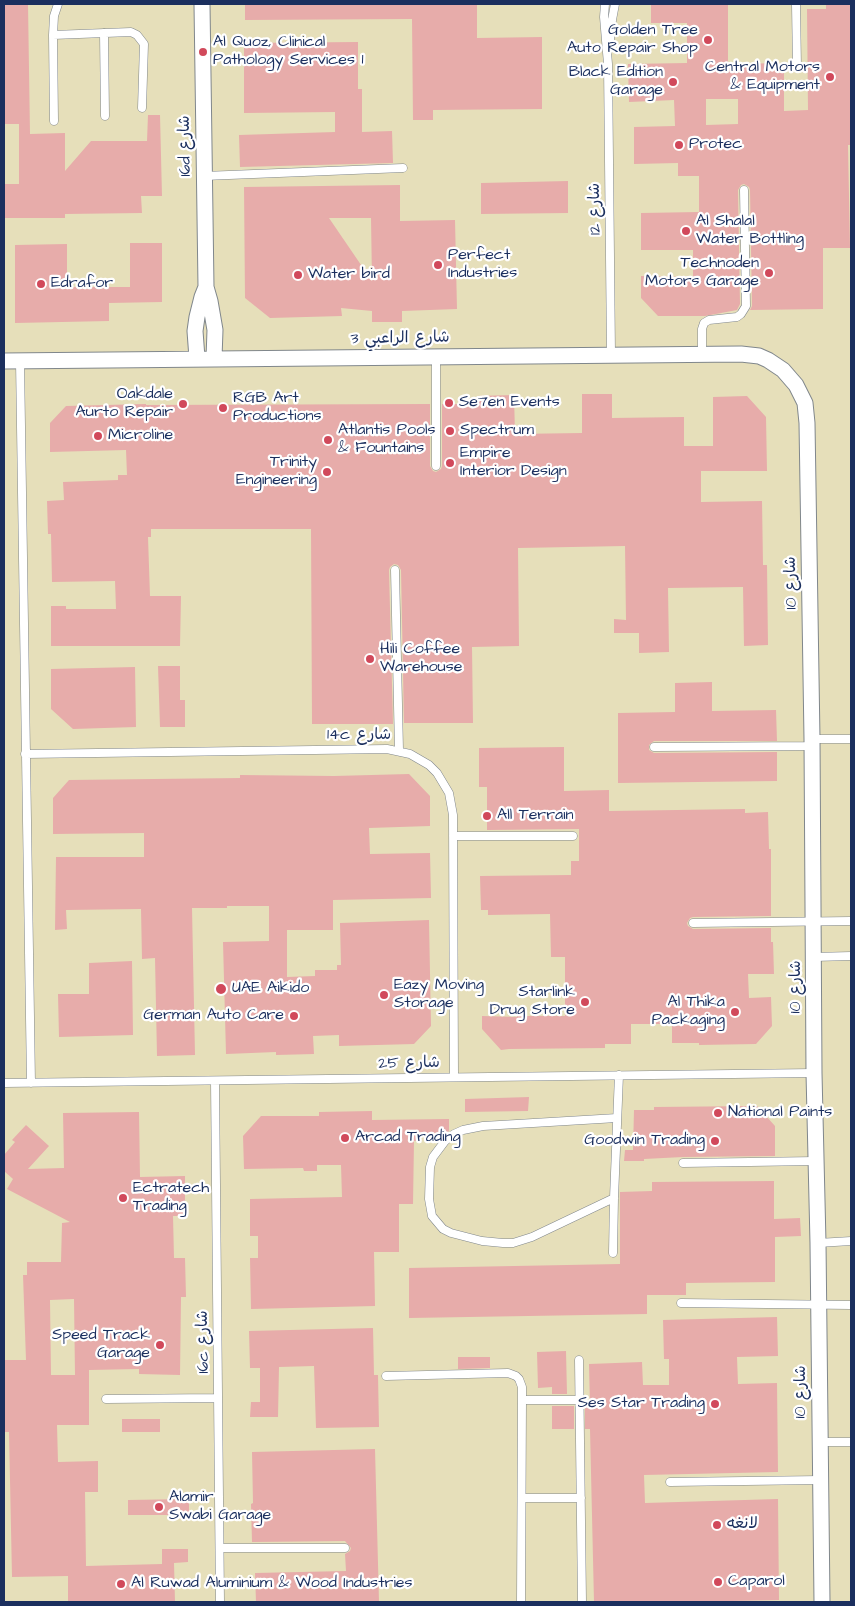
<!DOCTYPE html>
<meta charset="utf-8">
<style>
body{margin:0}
#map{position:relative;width:855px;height:1606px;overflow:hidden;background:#e6dfba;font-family:"Architects Daughter",sans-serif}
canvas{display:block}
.frame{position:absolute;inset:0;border:5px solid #1b2f5e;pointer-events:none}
</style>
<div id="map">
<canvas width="855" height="1606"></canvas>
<div class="frame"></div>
</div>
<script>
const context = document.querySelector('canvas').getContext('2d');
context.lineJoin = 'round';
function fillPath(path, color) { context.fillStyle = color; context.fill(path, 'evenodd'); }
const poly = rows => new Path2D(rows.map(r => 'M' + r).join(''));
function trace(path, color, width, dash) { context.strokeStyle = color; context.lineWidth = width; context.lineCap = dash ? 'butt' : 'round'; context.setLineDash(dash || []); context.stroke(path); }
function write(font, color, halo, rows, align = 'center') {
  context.font = font + ' "Architects Daughter","Playpen Sans Arabic",sans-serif'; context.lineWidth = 4.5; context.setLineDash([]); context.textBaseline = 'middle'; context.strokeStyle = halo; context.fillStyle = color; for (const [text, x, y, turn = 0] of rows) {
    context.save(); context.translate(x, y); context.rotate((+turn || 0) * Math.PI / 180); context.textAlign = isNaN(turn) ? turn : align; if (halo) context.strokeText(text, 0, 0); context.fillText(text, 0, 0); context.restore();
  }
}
const building = poly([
 [4,4,28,4,30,134,65,133,65,171,91,141,147,141,148,115,160,115,162,196,141,196,142,213,65,214,65,218,4,218,4,184,19,184,19,124,4,124],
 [245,4,477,4,477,38,542,37,542,109,433,110,433,120,413,120,412,19,245,20],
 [651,4,728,4,728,64,784,63,784,111,808,110,807,9,826,9,826,4,851,4,851,145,848,145,850,248,823,248,823,309,750,310,752,306,750,190,749,187,744,184,741,185,738,190,740,304,737,310,705,316,658,316,641,298,641,276,693,277,693,250,641,250,641,213,699,212,699,176,678,176,678,163,634,164,634,127,675,126,674,100,629,102,628,64,687,63,687,23,651,23],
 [706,99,738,99,738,124,706,125],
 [358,42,358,89,362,89,362,132,392,131,393,163,240,167,239,135,335,132,335,112,244,113,244,43],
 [568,181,568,213,481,214,481,183],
 [400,185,400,221,455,220,457,309,402,311,402,322,372,322,372,311,341,308,342,316,270,318,245,298,244,187],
 [329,218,371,218,372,281],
 [130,243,162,243,162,302,109,303,109,321,15,323,15,245,67,244,67,287,130,287],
 [582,394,612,394,612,418,684,417,684,446,713,446,713,397,747,396,766,417,767,471,701,471,701,502,762,501,763,565,767,565,768,645,744,646,743,587,668,588,669,652,639,653,639,633,614,633,614,619,626,620,625,546,518,548,519,646,472,647,473,723,404,723,401,570,398,565,394,564,390,567,389,570,393,724,312,724,311,529,151,529,151,537,148,537,150,596,181,596,180,646,51,646,51,606,66,606,66,609,116,609,115,581,52,582,51,534,48,534,47,501,64,500,63,482,118,480,118,475,127,475,126,450,50,452,50,423,66,406,146,404,146,405,430,404,430,466,433,471,436,472,441,469,442,466,442,404,478,404,477,396,514,395,515,434,582,433],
 [158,666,180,666,180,700,185,700,185,727,160,727],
 [135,667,136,727,73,729,51,709,51,669],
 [712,682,712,711,776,710,777,741,654,741,649,745,649,750,654,753,777,752,777,781,618,783,618,713,675,712,675,683],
 [564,747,564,791,609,790,609,811,745,809,745,813,768,812,769,849,771,849,771,916,693,917,690,918,687,923,688,926,693,929,771,928,771,942,773,942,774,974,748,974,749,998,771,997,772,1026,756,1044,699,1045,699,1043,672,1043,672,1024,631,1024,631,1044,605,1044,605,1048,509,1049,501,1050,482,1029,482,1016,517,1017,517,1016,565,1016,565,957,551,957,550,914,488,915,488,910,481,910,480,876,571,875,571,861,579,861,579,829,487,830,487,787,479,787,479,748],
 [409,774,430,796,430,826,369,828,370,854,430,853,431,898,333,900,333,930,287,930,287,977,315,976,315,970,337,970,337,965,341,965,340,923,429,920,431,1026,414,1044,339,1046,339,1035,313,1036,314,1054,276,1055,276,1052,226,1054,223,942,269,941,269,906,227,906,227,908,192,908,195,1055,157,1056,155,958,142,959,141,909,66,910,67,929,55,930,56,857,144,857,144,833,53,834,53,798,69,780,240,778,240,775,334,776],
 [132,961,133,1035,59,1037,58,994,89,994,89,963],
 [529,1097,528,1111,465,1112,465,1099],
 [757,1106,775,1126,775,1156,683,1157,644,1159,644,1161,624,1161,625,1150,633,1150,634,1110,654,1110,654,1107],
 [372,1111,372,1120,449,1119,449,1131,444,1135,417,1135,417,1141,414,1141,413,1204,399,1204,399,1252,374,1252,375,1306,251,1309,250,1258,258,1258,258,1236,250,1236,250,1199,342,1197,341,1165,317,1165,317,1171,304,1171,303,1168,244,1169,243,1136,261,1116,319,1116,319,1112],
 [139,1112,140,1177,185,1176,185,1216,173,1216,174,1258,185,1258,186,1297,181,1297,180,1375,139,1374,139,1369,89,1370,89,1425,57,1425,58,1462,98,1461,98,1492,85,1492,86,1566,162,1564,162,1549,188,1549,188,1562,174,1563,175,1602,68,1602,68,1576,12,1577,9,1432,4,1432,4,1360,26,1360,23,1275,27,1275,27,1262,61,1262,62,1223,70,1222,7,1189,13,1179,4,1171,4,1155,15,1142,12,1140,26,1125,49,1146,28,1169,64,1168,63,1113],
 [74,1299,75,1375,51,1375,50,1300],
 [774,1181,774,1219,800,1218,801,1236,775,1237,775,1282,686,1283,686,1295,647,1295,647,1314,409,1318,409,1268,620,1264,620,1192,652,1191,652,1182],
 [777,1317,778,1356,737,1357,738,1384,777,1383,778,1472,644,1475,645,1503,778,1499,779,1600,685,1602,594,1602,590,1429,585,1429,585,1406,590,1406,589,1364,642,1362,643,1385,669,1385,669,1359,664,1359,663,1320],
 [373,1328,374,1375,378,1375,379,1427,316,1428,314,1366,279,1367,278,1417,250,1417,251,1402,260,1402,260,1368,250,1368,249,1331],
 [566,1351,567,1394,552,1394,552,1387,538,1388,537,1352],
 [458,1357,490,1357,490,1368,458,1369],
 [552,1406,574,1406,574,1429,552,1429],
 [122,1419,160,1419,160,1432,122,1432],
 [375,1449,379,1602,256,1602,255,1573,346,1571,345,1554,350,1551,351,1548,345,1541,252,1542,251,1504,253,1503,252,1452],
 [189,1499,189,1515,128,1515,128,1500]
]);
const lane = poly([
 [605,4,604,17,608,64,611,354],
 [796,4,797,68],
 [104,33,105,116],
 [53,35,131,32,137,35,144,44,142,108],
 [610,40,612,20,615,4],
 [54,121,53,35,54,16,58,4],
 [204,176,403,168],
 [702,354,702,329,704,323,709,320,737,317,741,314,746,306,744,190],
 [436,356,436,466],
 [20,361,31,1083],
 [395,570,399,750],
 [812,739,851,739],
 [654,747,812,746],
 [25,754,387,749,410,754,429,765,437,773,449,793,453,815,454,1077],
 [453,836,573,836],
 [693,923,851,921],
 [814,957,851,956],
 [215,1081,220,1602],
 [4,1083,814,1073],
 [683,1163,816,1161],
 [614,1198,532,1237,513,1243,503,1243,482,1241,451,1233,443,1229,432,1216,429,1199,430,1167,433,1157,445,1141,454,1134,463,1130,483,1126,617,1118],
 [818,1243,851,1241],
 [613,1253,614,1198,619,1075],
 [681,1303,851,1305],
 [579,1360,582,1602],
 [386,1376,508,1373,516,1376,519,1379,522,1387,522,1400,521,1602],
 [106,1399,218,1398],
 [522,1400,579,1400],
 [820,1442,851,1442],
 [670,1482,821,1480],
 [522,1498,581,1498],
 [220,1548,345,1548]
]);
const street = poly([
 [202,4,206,287,210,301,215,330,214,358],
 [197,358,195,331,197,317,202,297,206,287],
 [4,361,741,354,759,356,768,360,783,370,796,385,805,403,807,423,812,739,814,1073,818,1243,822,1602]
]);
const markers = [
 [708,40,5,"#d1495b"],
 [203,52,5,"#d1495b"],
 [830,77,5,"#d1495b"],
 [673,82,5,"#d1495b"],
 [679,145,5,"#d1495b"],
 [686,231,5,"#d1495b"],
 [438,265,5,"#d1495b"],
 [769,273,5,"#d1495b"],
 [298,275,5,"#d1495b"],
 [41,284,5,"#d1495b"],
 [449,403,5,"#d1495b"],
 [183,404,5,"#d1495b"],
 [223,408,5,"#d1495b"],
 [450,431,5,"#d1495b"],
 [98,436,5,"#d1495b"],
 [328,440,5,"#d1495b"],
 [450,463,5,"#d1495b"],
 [327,472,5,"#d1495b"],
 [370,659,5,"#d1495b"],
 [487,816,5,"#d1495b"],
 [221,989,6,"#d1495b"],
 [384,995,5,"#d1495b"],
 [585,1002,5,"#d1495b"],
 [735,1012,5,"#d1495b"],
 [294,1016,5,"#d1495b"],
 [718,1113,5,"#d1495b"],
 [345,1138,5,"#d1495b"],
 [715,1141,5,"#d1495b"],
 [123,1198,5,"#d1495b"],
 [160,1345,5,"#d1495b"],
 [715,1404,5,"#d1495b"],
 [159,1507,5,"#d1495b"],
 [717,1525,5,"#d1495b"],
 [718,1582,5,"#d1495b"],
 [121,1584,5,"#d1495b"]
];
const poiNames = [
 ["Golden Tree",698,31,"right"],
 ["Auto Repair Shop",698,49,"right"],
 ["Al Quoz, Clinical",213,43],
 ["Pathology Services 1",213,61],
 ["Central Motors",820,68,"right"],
 ["& Equipment",820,86,"right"],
 ["Black Edition",663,73,"right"],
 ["Garage",663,91,"right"],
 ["Protec",689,145],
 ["Al Shalal",696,222],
 ["Water Bottling",696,240],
 ["Perfect",448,256],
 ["Industries",448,274],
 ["Technoden",759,264,"right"],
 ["Motors Garage",759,282,"right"],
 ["Water bird",308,275],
 ["Edrafor",51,284],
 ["Oakdale",173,395,"right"],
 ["Aurto Repair",173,413,"right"],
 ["RGB Art",233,399],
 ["Productions",233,417],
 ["Se7en Events",459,403],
 ["Atlantis Pools",338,431],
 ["& Fountains",338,449],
 ["Spectrum",460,431],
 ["Microline",108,436],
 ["Empire",460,454],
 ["Interior Design",460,472],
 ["Trinity",317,463,"right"],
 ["Engineering",317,481,"right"],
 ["Hili Coffee",380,650],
 ["Warehouse",380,668],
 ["All Terrain",497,816],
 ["Eazy Moving",394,986],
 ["Storage",394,1004],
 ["UAE Aikido",232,989],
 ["Starlink",575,993,"right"],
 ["Drug Store",575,1011,"right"],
 ["Al Thika",725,1003,"right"],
 ["Packaging",725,1021,"right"],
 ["German Auto Care",284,1016,"right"],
 ["National Paints",728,1113],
 ["Arcad Trading",355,1138],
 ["Goodwin Trading",705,1141,"right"],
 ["Ectratech",133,1189],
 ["Trading",133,1207],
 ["Speed Track",150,1336,"right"],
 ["Garage",150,1354,"right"],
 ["Ses Star Trading",705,1404,"right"],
 ["Alamir",169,1498],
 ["Swabi Garage",169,1516],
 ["لانغه",727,1525],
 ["Caparol",728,1582],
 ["Al Ruwad Aluminium & Wood Industries",131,1584]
];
const streetNames = [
 ["16d شارع",186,146,-91],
 ["شارع 12",596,209,-91],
 ["شارع الراعبي 3",400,339,-1],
 ["شارع 10",792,583,-91],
 ["14c شارع",359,736],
 ["شارع 10",797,987,-90],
 ["شارع 25",409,1064,-1],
 ["16c شارع",204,1342,-91],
 ["شارع 10",802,1392,-90]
];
fillPath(building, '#e7acaa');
trace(lane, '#80878c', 9);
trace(street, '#80878c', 17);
trace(lane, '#fff', 8);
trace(street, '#fff', 15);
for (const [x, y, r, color] of markers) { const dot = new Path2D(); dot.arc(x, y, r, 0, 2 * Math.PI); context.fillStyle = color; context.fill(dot); trace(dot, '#fff', 2); }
write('16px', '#1b2f5e', '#fff', poiNames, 'left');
write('16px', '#1b2f5e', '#fff', streetNames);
</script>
